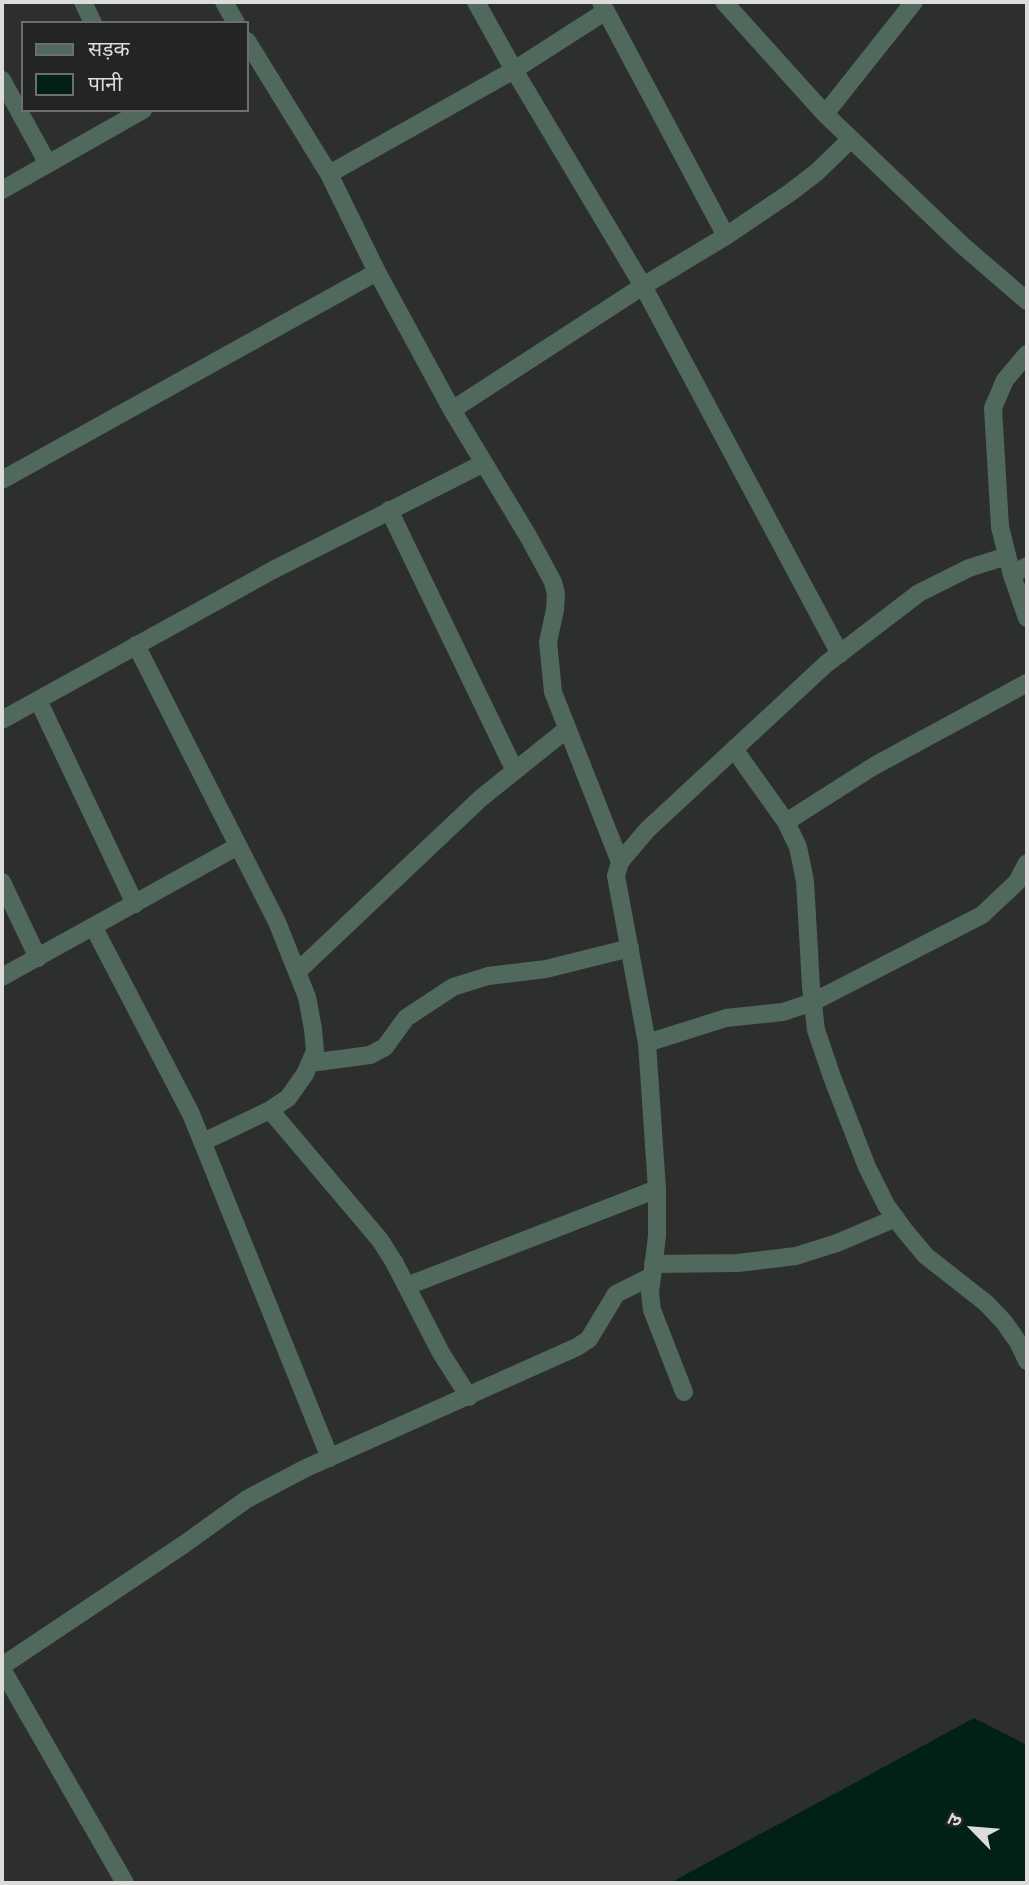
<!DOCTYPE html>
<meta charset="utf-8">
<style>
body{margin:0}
#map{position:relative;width:1029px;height:1885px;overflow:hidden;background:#2d2f2e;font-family:"PT Sans","Noto Sans Devanagari",sans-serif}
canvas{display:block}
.frame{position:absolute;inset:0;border:4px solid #dbdcdb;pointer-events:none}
.legend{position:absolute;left:21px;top:21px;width:228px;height:91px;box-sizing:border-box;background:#232524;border:2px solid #6d6e6d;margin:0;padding:9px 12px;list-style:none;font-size:21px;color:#dbdcdb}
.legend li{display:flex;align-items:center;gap:14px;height:35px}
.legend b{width:35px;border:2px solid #6d6e6d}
.north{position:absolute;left:938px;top:1794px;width:70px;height:70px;-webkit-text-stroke:5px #232524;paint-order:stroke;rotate:295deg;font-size:19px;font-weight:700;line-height:28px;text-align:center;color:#dbdcdb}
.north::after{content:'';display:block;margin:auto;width:24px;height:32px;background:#dbdcdb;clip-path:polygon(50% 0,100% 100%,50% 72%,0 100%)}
</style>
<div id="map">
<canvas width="1029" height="1885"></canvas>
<div class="frame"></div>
<ul class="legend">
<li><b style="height:9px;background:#51685d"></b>सड़क</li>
<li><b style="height:19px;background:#022116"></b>पानी</li>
</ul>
<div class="north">उ</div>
</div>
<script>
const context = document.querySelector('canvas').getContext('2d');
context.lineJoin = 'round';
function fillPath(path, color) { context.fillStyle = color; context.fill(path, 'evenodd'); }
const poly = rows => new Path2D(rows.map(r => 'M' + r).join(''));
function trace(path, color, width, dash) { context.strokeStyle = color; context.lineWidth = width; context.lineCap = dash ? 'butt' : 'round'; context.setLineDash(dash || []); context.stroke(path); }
const water = poly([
 [974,1718,1027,1745,1027,1883,670,1883]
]);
const street = poly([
 [83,2,93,23],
 [224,2,236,23],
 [476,2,514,70,643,286,840,654],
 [601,2,726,236],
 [724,2,825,114,962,245,1027,301],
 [247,41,329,174,377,272,452,410,528,536,553,582,556,594,555,610,548,642,553,692,620,862],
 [2,80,48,164],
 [825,114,914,2],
 [329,174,514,70,606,11],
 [2,190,143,110],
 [1027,354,1005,380,993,408,1000,527,1012,575,1027,618],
 [452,410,643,286,726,236,791,192,817,172,851,139],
 [2,480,377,272],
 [389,510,515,771],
 [1012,575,1027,566],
 [136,645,277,922,307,997,313,1029,315,1051,305,1074,288,1098,270,1110,203,1142],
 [38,700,135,904],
 [2,720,273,570,484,463],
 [734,749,786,822,798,847,805,881,811,987,816,1030,832,1077,867,1167,886,1205,905,1231,926,1256,986,1303,1004,1322,1018,1342,1027,1361],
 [786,822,874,766,1027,683],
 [2,882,38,958],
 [94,928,191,1114,330,1458],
 [298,971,481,798,567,729],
 [2,977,238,846],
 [647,1043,726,1018,783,1012,813,1002,982,915,1017,882,1027,863],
 [310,1063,370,1055,385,1047,406,1018,453,987,488,976,546,969,630,948],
 [270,1110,380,1240,394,1262,441,1353,469,1397],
 [653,1264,738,1263,796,1256,837,1243,896,1218],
 [407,1286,657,1189],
 [684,1392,652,1310,650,1293,657,1236,657,1189,647,1043,616,876,620,862,647,830,826,664,919,593,969,568,1007,556],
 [2,1666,183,1545,247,1499,306,1468,577,1347,589,1339,616,1294,650,1277],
 [2,1669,125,1883]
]);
fillPath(water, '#022116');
trace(street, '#51685d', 18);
</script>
